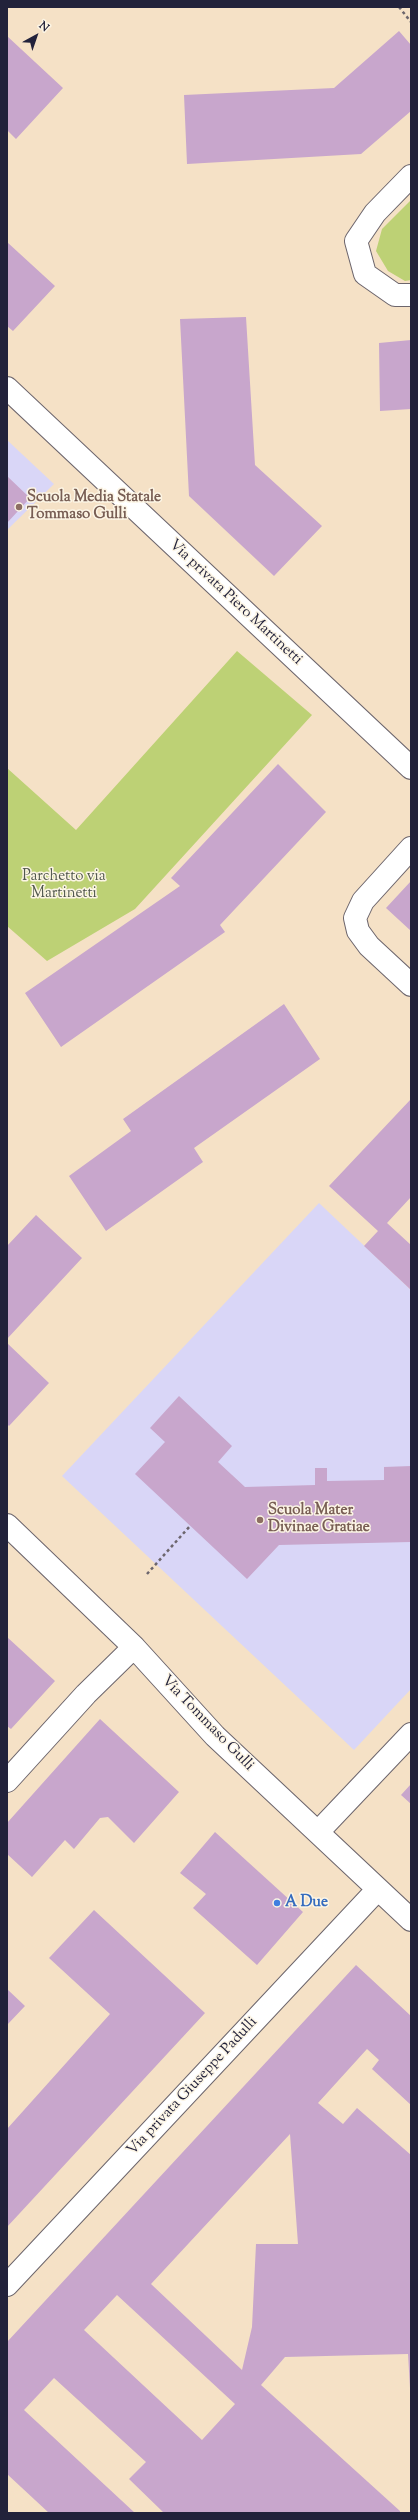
<!DOCTYPE html>
<style>
body{margin:0}
#map{position:relative;width:418px;height:2520px;overflow:hidden;background:#f5e1c6;font-family:"Sorts Mill Goudy",serif}
canvas{display:block}
.frame{position:absolute;inset:0;border:8px solid #22223b;pointer-events:none}
.north{position:absolute;left:16px;top:16px;width:40px;height:40px;-webkit-text-stroke:3px #fcf5e5;paint-order:stroke;rotate:40deg;font-size:11px;font-weight:700;line-height:16px;text-align:center;color:#22223b}
.north::after{content:'';display:block;margin:auto;width:14px;height:18px;background:#22223b;clip-path:polygon(50% 0,100% 100%,50% 72%,0 100%)}
</style>
<div id="map">
<canvas width="418" height="2520"></canvas>
<div class="frame"></div>
<div class="north">N</div>
</div>
<script>
const context = document.querySelector('canvas').getContext('2d');
context.lineJoin = 'round';
function fillPath(path, color) { context.fillStyle = color; context.fill(path, 'evenodd'); }
const poly = rows => new Path2D(rows.map(r => 'M' + r).join(''));
function trace(path, color, width, dash) { context.strokeStyle = color; context.lineWidth = width; context.lineCap = dash ? 'butt' : 'round'; context.setLineDash(dash || []); context.stroke(path); }
function write(font, color, halo, rows, align = 'center') {
  context.font = font + ' "Sorts Mill Goudy",serif'; context.lineWidth = 3; context.setLineDash([]); context.textBaseline = 'middle'; context.strokeStyle = halo; context.fillStyle = color; for (const [text, x, y, turn = 0] of rows) {
    context.save(); context.translate(x, y); context.rotate((+turn || 0) * Math.PI / 180); context.textAlign = isNaN(turn) ? turn : align; if (halo) context.strokeText(text, 0, 0); context.fillText(text, 0, 0); context.restore();
  }
}
const built = poly([
 [7,440,54,484,7,530],
 [319,1203,411,1290,411,1689,354,1750,62,1476]
]);
const green = poly([
 [411,200,411,280,405,281,388,271,376,251,382,229],
 [237,651,312,715,135,909,47,961,7,926,7,768,76,830]
]);
const building = poly([
 [399,31,411,45,411,111,361,154,187,164,184,95,334,88],
 [7,36,63,88,16,139,7,130],
 [7,242,55,286,13,331,7,326],
 [246,317,255,465,322,526,274,576,189,496,180,319],
 [411,340,411,409,380,411,379,343],
 [7,476,30,498,7,523],
 [278,764,326,812,220,925,225,932,61,1047,25,993,180,886,171,878],
 [411,881,411,931,386,908],
 [284,1004,320,1059,194,1148,203,1162,106,1231,69,1176,131,1131,123,1119],
 [411,1099,411,1197,387,1223,411,1245,411,1290,364,1246,378,1231,329,1186],
 [36,1215,82,1258,7,1339,7,1246],
 [7,1343,49,1383,9,1426,7,1424],
 [179,1396,232,1446,218,1462,245,1487,315,1485,315,1468,327,1468,327,1481,384,1480,384,1467,411,1466,411,1542,279,1545,247,1579,135,1474,165,1442,150,1428],
 [7,1637,55,1681,11,1729,7,1726],
 [100,1719,179,1792,134,1843,108,1817,100,1818,74,1849,65,1840,32,1877,7,1854,7,1823],
 [411,1784,411,1804,401,1795],
 [215,1832,303,1912,257,1965,193,1908,206,1894,180,1873],
 [94,1910,205,2013,7,2227,7,2129,110,2014,49,1958],
 [356,1965,411,2016,411,2105,372,2069,379,2060,367,2049,318,2103,343,2124,357,2108,411,2155,411,2405,408,2354,285,2357,261,2385,400,2511,400,2513,164,2513,129,2479,146,2462,54,2378,24,2410,135,2513,49,2513,7,2474,7,2342],
 [290,2134,298,2244,256,2244,252,2327,242,2370,151,2284],
 [117,2295,235,2404,202,2440,84,2330],
 [7,1989,25,2006,7,2025]
]);
const path = poly([
 [399,7,411,22],
 [147,1574,190,1526]
]);
const minor = poly([
 [411,176,375,213,356,241,365,274,395,295,411,295],
 [7,388,411,768],
 [411,848,363,901,355,918,358,931,369,946,411,985],
 [7,1525,134,1647,215,1736,411,1920],
 [7,1781,86,1694,134,1647],
 [318,1832,411,1734],
 [7,2285,378,1889]
]);
const markers = [
 [19,507,4,"#8d6e63"],
 [260,1520,4,"#8d6e63"],
 [277,1903,4,"#3f7fe0"]
];
const educationNames = [
 ["Scuola Media Statale",27,498],
 ["Tommaso Gulli",27,515],
 ["Scuola Mater",268,1511],
 ["Divinae Gratiae",268,1528]
];
const streetNames = [
 ["Via privata Piero Martinetti",235,603,43],
 ["Via Tommaso Gulli",207,1724,46],
 ["Via privata Giuseppe Padulli",193,2087,-47]
];
const parkNames = [
 ["Parchetto via",64,877],
 ["Martinetti",64,894]
];
const shopNames = [
 ["A Due",285,1903]
];
fillPath(built, '#d9d6f7');
fillPath(green, '#bdd175');
fillPath(building, '#c8a6cc');
trace(minor, '#6c656c', 24);
trace(path, '#6c656c', 2.5, [3, 3]);
trace(minor, '#fff', 22);
for (const [x, y, r, color] of markers) { const dot = new Path2D(); dot.arc(x, y, r, 0, 2 * Math.PI); context.fillStyle = color; context.fill(dot); trace(dot, '#fcf5e5', 1.5); }
write('bold 15px', '#785e54', '#fcf5e5', educationNames, 'left');
write('15px', '#22223b', '#fcf5e5', streetNames);
write('15px', '#50574c', '#fcf5e5', parkNames);
write('bold 15px', '#366cbe', '#fcf5e5', shopNames, 'left');
</script>
